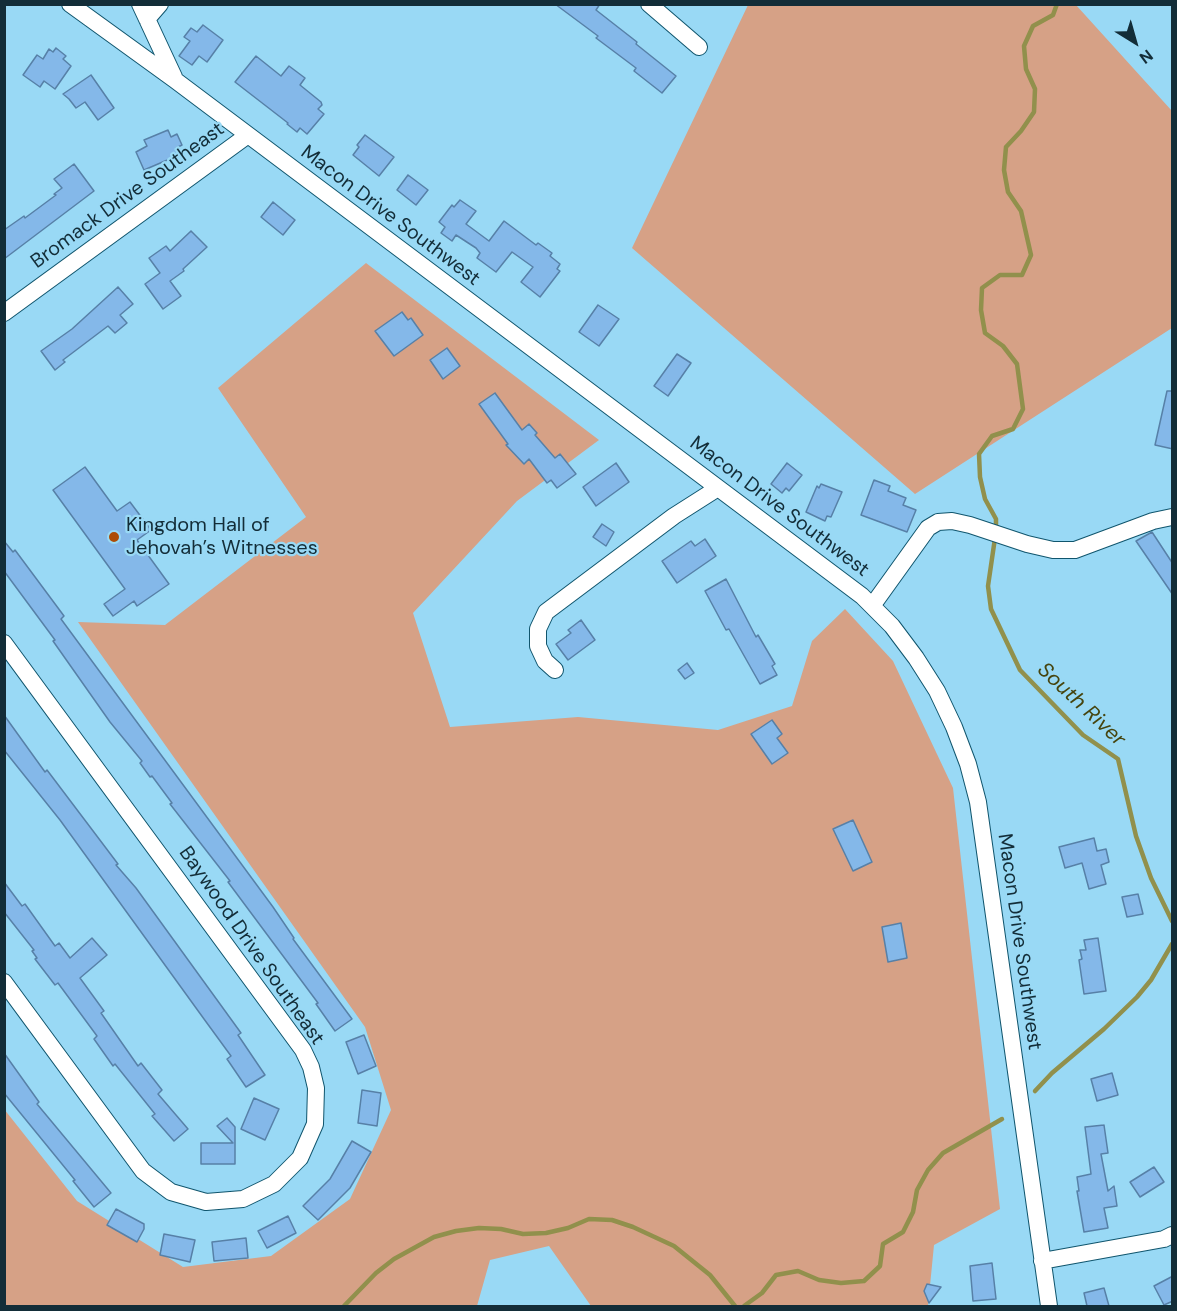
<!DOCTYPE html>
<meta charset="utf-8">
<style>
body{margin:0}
#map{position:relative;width:1177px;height:1311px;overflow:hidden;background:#99d9f5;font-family:"DM Sans",sans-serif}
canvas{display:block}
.frame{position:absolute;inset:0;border:6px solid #132d38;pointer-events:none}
.north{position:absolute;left:1105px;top:12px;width:60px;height:60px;-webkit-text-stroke:4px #99d9f5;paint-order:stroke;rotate:143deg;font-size:16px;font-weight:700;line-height:24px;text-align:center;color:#132d38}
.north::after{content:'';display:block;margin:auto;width:21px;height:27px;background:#132d38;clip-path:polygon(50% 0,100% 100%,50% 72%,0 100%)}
</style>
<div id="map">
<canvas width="1177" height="1311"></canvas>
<div class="frame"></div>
<div class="north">N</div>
</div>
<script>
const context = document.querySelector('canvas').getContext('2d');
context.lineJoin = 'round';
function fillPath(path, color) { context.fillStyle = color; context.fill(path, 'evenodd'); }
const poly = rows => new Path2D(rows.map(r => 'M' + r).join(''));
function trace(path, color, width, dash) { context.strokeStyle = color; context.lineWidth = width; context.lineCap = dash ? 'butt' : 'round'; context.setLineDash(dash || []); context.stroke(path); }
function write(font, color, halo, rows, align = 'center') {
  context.font = font + ' "DM Sans",sans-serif'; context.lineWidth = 4.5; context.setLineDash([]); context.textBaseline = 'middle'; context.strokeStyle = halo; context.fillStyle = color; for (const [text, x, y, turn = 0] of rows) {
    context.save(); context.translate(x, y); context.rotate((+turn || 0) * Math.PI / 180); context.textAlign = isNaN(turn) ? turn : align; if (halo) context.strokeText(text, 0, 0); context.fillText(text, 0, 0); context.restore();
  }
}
const green = poly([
 [748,5,1076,5,1172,111,1172,328,915,494,632,248],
 [366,263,599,440,517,501,413,613,450,727,578,717,718,730,792,706,812,641,845,609,893,661,953,788,1000,1209,934,1245,928,1306,591,1306,549,1246,490,1260,477,1306,5,1306,4,1109,77,1201,183,1267,271,1256,350,1199,391,1110,365,1027,78,622,165,625,306,517,218,388]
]);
const stream = poly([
 [996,529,996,519,985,499,980,477,979,454,992,436,1013,429,1023,409,1017,364,1003,346,985,333,981,310,982,288,1000,275,1022,275,1031,255,1021,211,1008,192,1004,170,1006,147,1021,131,1034,112,1035,89,1026,69,1024,46,1033,26,1053,15,1057,4],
 [995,538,988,586,991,609,1020,670,1083,735,1118,759,1136,836,1151,878,1172,921],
 [1035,1091,1052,1073,1104,1029,1137,997,1151,980,1172,944],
 [344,1306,376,1273,394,1259,434,1237,456,1231,479,1228,501,1229,523,1234,546,1233,568,1228,589,1219,612,1220,633,1227,674,1246,710,1275,735,1306],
 [744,1306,762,1293,776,1275,798,1271,819,1280,841,1283,864,1281,880,1266,883,1244,903,1232,913,1212,917,1190,928,1170,943,1153,1002,1119]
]);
const building = poly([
 [555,4,600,4,596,10,637,42,636,44,676,76,662,93,634,71,636,68,596,38,598,36,555,4],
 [203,25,223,40,207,62,199,56,192,65,179,56,190,41,184,37,191,28,197,32,203,25],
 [56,48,66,56,63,59,71,66,55,89,44,81,40,87,23,75,37,55,43,59,49,49,53,52,56,48],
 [256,56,281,76,289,66,305,78,300,85,321,102,322,105,318,109,324,114,307,134,300,128,297,132,287,124,288,123,235,82,256,56],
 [91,75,114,108,98,120,85,102,76,108,69,99,63,94,91,75],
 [168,130,171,137,177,134,182,145,176,148,179,155,144,170,136,152,147,146,144,140,168,130],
 [365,135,394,157,379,176,353,155,359,147,357,145,365,135],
 [74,164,94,191,4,259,4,230,24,216,25,218,56,195,54,194,62,188,54,179,74,164],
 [408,175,428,190,416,205,397,190,408,175],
 [460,200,476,211,466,224,489,241,504,221,536,245,538,243,552,253,550,256,560,264,557,269,560,271,540,297,521,282,533,267,512,252,496,272,477,258,480,253,476,248,456,235,452,241,441,233,445,227,439,222,452,205,454,207,460,200],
 [273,202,295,220,283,235,261,217,273,202],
 [191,231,207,247,183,269,184,271,170,281,181,296,163,309,145,284,160,273,149,258,166,246,170,251,191,231],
 [118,287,133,304,120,315,127,323,115,333,108,326,63,360,65,362,55,370,41,351,72,329,118,287],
 [598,305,619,319,599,346,579,332,598,305],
 [402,312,408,320,411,318,423,335,394,356,375,331,402,312],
 [447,348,460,366,443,379,430,360,447,348],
 [677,354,691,363,668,396,654,386,677,354],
 [1167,391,1173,391,1173,449,1155,445,1167,391],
 [495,393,522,430,529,424,537,433,535,435,555,458,560,454,576,474,557,488,551,480,547,483,529,459,524,464,506,445,508,444,479,404,495,393],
 [616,463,629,482,596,506,583,487,616,463],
 [787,463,802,475,789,491,786,488,782,493,771,484,787,463],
 [85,467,117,511,130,502,151,530,137,540,169,584,137,606,134,601,113,616,104,604,125,589,53,490,85,467],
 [874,480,890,486,888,491,906,498,903,505,916,510,907,532,861,515,874,480],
 [821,484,842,492,831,517,827,516,825,521,806,512,817,486,819,488,821,484],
 [602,524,614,532,606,546,593,537,602,524],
 [1152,532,1173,564,1173,595,1136,541,1152,532],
 [705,539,716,556,677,583,662,561,691,541,695,546,705,539],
 [4,541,13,552,15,550,64,616,61,619,273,907,294,938,293,939,352,1019,335,1031,316,1004,318,1003,228,882,230,881,170,804,172,803,152,776,150,777,140,763,142,761,110,722,53,641,55,640,4,571,4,541],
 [726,579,756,637,758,635,775,664,772,666,777,675,760,684,729,629,726,630,705,591,726,579],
 [581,620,595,640,568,660,556,644,571,633,568,630,581,620],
 [687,663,694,673,685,679,678,670,687,663],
 [4,715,45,772,47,770,118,864,116,865,136,888,241,1033,238,1035,265,1075,246,1087,227,1059,231,1056,204,1019,60,820,4,750,4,715],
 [772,720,782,734,777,738,788,753,772,764,751,734,772,720],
 [853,820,872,862,853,871,833,829,853,820],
 [1094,838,1097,851,1106,849,1109,862,1101,865,1106,884,1089,889,1082,863,1065,868,1059,847,1094,838],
 [4,882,22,906,25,904,55,946,59,943,70,958,92,938,107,955,80,978,104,1011,101,1013,138,1066,141,1063,162,1090,158,1094,188,1129,174,1141,152,1116,155,1114,115,1064,113,1066,94,1039,97,1036,58,983,55,985,35,959,37,958,32,951,34,950,4,912,4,882],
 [1138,894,1143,914,1127,917,1122,897,1138,894],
 [901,923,907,958,888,962,882,927,901,923],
 [1098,938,1106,991,1084,994,1079,960,1082,959,1080,950,1086,950,1084,940,1098,938],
 [364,1035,376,1066,358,1074,346,1042,364,1035],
 [4,1053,39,1102,37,1104,111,1193,94,1207,73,1181,75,1180,4,1093,4,1053],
 [1112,1073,1118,1095,1097,1101,1091,1079,1112,1073],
 [362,1090,381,1093,377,1126,358,1123,362,1090],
 [254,1098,279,1109,265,1140,241,1129,254,1098],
 [227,1118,235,1127,235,1164,201,1164,201,1143,233,1143,217,1126,227,1118],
 [1104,1125,1108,1153,1101,1154,1108,1191,1114,1186,1117,1206,1104,1208,1108,1228,1084,1232,1077,1191,1079,1191,1077,1177,1091,1174,1085,1127,1104,1125],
 [352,1141,371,1152,350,1188,318,1220,303,1206,330,1179,352,1141],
 [1154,1167,1164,1182,1140,1197,1130,1182,1154,1167],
 [116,1209,144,1224,144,1229,137,1242,107,1225,116,1209],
 [288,1216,296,1233,267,1248,258,1231,288,1216],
 [164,1234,195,1240,190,1262,160,1255,164,1234],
 [246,1238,248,1258,214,1261,212,1242,246,1238],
 [992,1263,996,1299,973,1301,970,1266,992,1263],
 [1173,1276,1173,1301,1164,1305,1154,1286,1173,1276],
 [927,1284,941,1287,929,1303,924,1291,927,1284],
 [1104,1288,1109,1306,1087,1306,1084,1293,1104,1288]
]);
const minor = poly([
 [70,4,175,80,862,596,892,626,916,658,937,691,954,727,968,764,978,802,1049,1306],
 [140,4,174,77],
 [649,4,699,47],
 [147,19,160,4],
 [4,313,248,135],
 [872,606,928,528,938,522,952,521,970,525,1027,544,1053,550,1075,550,1153,521,1172,517],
 [4,643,303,1050,311,1067,316,1088,315,1124,300,1158,274,1184,243,1199,206,1202,171,1192,143,1171,4,982],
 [555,670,545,661,538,646,538,629,546,612,674,516,718,488],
 [1042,1261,1164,1239,1172,1235]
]);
const markers = [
 [114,537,6,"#ad4c05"]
];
const streetNames = [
 ["Bromack Drive Southeast",128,196,-36],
 ["Macon Drive Southwest",390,216,37],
 ["Macon Drive Southwest",779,507,37],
 ["Macon Drive Southwest",1019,942,82],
 ["Baywood Drive Southeast",251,946,55]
];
const poiNames = [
 ["Kingdom Hall of",126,526],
 ["Jehovah’s Witnesses",126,549]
];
const waterNames = [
 ["South River",1081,705,43]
];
fillPath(green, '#d6a186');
trace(stream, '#91904c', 4.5);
fillPath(building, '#84b8e9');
trace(building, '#5780a7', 1.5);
trace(minor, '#10556d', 18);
trace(minor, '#fff', 16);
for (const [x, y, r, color] of markers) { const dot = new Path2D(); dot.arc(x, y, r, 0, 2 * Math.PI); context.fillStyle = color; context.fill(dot); trace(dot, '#99d9f5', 2); }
write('20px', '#132d38', '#99d9f5', streetNames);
write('20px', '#132d38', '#99d9f5', poiNames, 'left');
write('italic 21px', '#46450f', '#99d9f5', waterNames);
</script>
